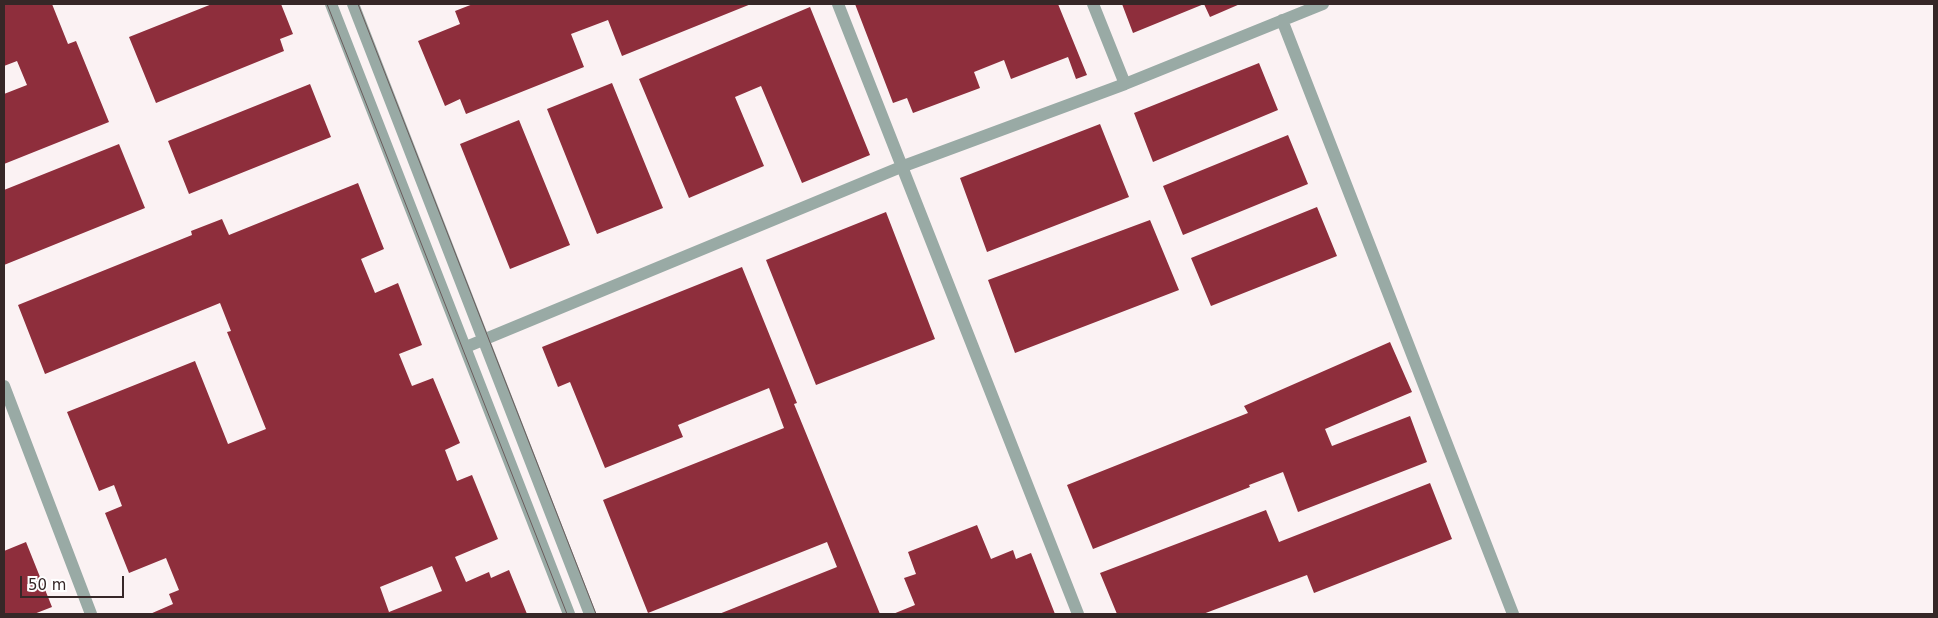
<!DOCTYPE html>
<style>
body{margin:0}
#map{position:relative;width:1938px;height:618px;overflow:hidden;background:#fbf2f3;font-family:"DejaVu Sans",sans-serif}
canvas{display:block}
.frame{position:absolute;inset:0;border:5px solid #362727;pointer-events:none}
.scale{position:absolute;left:20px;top:576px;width:104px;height:22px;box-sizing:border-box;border:2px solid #362727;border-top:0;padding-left:6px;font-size:15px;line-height:18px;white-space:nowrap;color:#362727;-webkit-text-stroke:4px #fff;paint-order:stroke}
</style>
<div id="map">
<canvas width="1938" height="618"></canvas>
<div class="frame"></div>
<div class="scale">50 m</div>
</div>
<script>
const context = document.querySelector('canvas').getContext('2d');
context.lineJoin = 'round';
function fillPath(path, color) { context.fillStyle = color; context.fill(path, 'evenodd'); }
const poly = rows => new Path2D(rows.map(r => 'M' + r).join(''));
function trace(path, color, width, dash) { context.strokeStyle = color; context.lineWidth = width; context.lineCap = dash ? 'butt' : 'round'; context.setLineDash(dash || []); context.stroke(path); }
const building = poly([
 [4,4,52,4,68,44,76,41,109,122,4,164,4,94,27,85,17,61,4,66],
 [212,4,281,4,293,34,280,39,284,51,156,103,129,37],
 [473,4,751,4,622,56,608,20,571,34,584,67,466,114,460,99,445,106,418,41,460,24,455,11],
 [855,4,1058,4,1087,75,1076,79,1068,57,1011,79,1004,60,974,72,980,88,913,113,907,98,893,103],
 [1122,4,1204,4,1133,33],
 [1204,4,1240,4,1210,17],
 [810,7,870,155,802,183,761,86,735,97,764,166,689,198,639,79],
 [1259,63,1278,110,1153,162,1134,113],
 [612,83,663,208,597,234,547,109],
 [310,84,331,137,189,194,168,141],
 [519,120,570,245,510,269,460,144],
 [1100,124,1129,197,987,252,960,178],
 [1288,135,1308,184,1183,235,1163,186],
 [119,144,145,208,4,265,4,190],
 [358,183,384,249,361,259,375,293,398,283,422,345,399,354,412,386,433,378,460,443,445,450,457,481,472,475,498,539,455,557,466,582,489,572,491,578,509,570,527,614,150,614,173,604,169,594,179,590,166,558,129,573,105,513,122,506,114,485,99,491,67,412,195,361,228,444,266,429,227,332,231,331,220,303,45,374,18,305,192,235,191,231,222,219,229,235],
 [432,566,442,591,389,612,380,587],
 [1317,207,1337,256,1211,306,1191,258],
 [886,212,935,339,816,385,766,260],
 [1150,220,1179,290,1015,353,988,280],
 [742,267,797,403,794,404,880,614,719,614,837,567,827,542,648,613,603,500,784,428,769,388,678,425,683,437,605,468,570,382,558,387,542,347],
 [1390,342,1412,392,1325,429,1332,446,1410,416,1427,462,1298,512,1283,472,1249,485,1250,487,1093,549,1067,485,1248,413,1244,406],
 [1430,483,1452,539,1314,593,1307,575,1203,614,1117,614,1100,573,1266,510,1279,542],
 [977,525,991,559,1013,550,1016,559,1031,553,1055,614,893,614,915,605,904,578,916,574,908,552],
 [26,542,52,607,34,614,4,614,4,551]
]);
const minor = poly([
 [331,4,569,614],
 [353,4,590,614],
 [838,4,1078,614],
 [1093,4,1125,84],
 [1282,20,1513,614],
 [466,347,901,167,1125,84,1323,4],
 [4,386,91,614]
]);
const tram = poly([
 [327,4,567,614],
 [358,4,596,614]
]);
fillPath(building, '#8e2e3c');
trace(minor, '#99aaa5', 12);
trace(tram, '#695b5b', 1);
</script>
